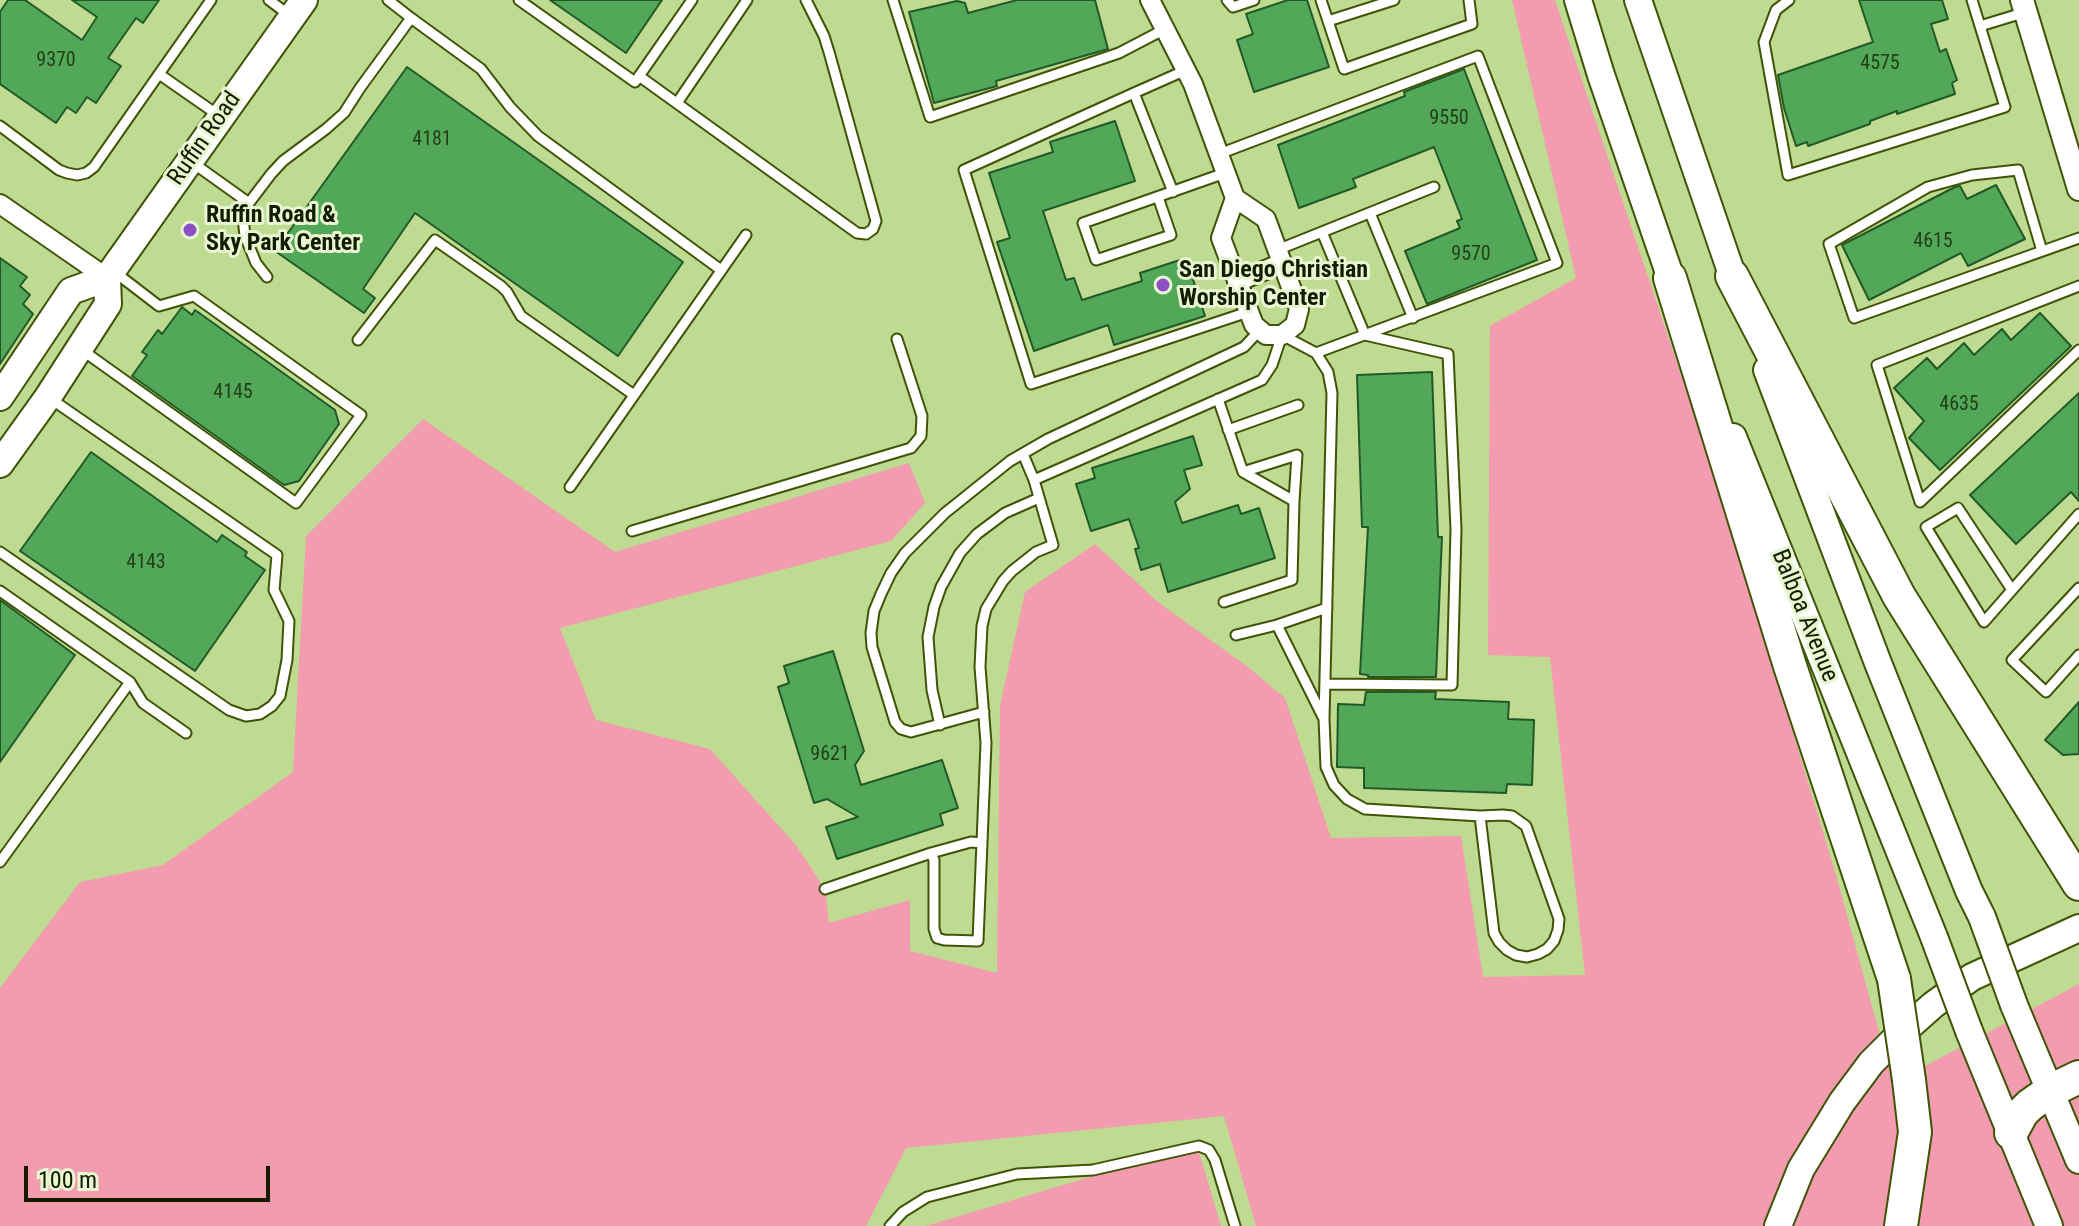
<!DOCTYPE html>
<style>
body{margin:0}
#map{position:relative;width:2079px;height:1226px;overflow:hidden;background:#bfda91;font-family:"Roboto Condensed",sans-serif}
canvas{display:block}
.scale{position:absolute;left:24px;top:1166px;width:246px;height:36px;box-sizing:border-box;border:4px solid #131c01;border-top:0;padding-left:10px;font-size:24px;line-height:28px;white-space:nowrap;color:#131c01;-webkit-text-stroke:6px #e7f6d1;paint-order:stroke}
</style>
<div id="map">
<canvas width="2079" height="1226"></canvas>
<div class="scale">100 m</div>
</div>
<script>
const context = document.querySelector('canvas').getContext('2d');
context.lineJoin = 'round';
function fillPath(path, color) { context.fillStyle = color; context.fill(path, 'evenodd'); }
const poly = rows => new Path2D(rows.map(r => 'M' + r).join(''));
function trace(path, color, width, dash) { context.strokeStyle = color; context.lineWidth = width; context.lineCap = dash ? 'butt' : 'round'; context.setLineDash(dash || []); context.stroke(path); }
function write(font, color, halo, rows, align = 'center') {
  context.font = font + ' "Roboto Condensed",sans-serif'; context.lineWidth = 6; context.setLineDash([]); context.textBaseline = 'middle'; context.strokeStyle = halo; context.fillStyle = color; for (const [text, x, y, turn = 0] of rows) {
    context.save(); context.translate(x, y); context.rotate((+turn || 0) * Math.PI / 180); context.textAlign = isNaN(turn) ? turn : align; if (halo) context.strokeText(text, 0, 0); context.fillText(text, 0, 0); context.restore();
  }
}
const green = poly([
 [1512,0,1555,0,1718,485,1834,868,1893,1083,2079,984,2079,1226,1256,1226,1224,1116,906,1148,866,1226,0,1226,0,988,80,882,163,865,293,772,306,536,423,419,615,552,909,463,925,503,891,541,560,628,596,720,710,749,796,845,825,889,829,923,910,900,910,951,997,973,1000,706,1025,592,1095,544,1159,603,1248,667,1285,698,1331,838,1461,836,1483,977,1585,975,1550,657,1488,655,1490,326,1576,278],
 [1197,1145,1221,1226,926,1226]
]);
const building = poly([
 [8,0,25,0,82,40,97,17,72,0,159,0,143,23,136,18,108,58,121,66,96,103,87,97,76,113,67,107,56,123,0,84,0,12,8,0],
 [550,0,662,0,626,53,550,0],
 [1017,0,1095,0,1108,49,996,81,997,86,934,103,909,12,957,1,965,3,968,13,1017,0],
 [1288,0,1307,0,1329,67,1254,92,1237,40,1253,34,1246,14,1288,0],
 [1859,0,1942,0,1948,19,1931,24,1940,52,1946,49,1957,80,1952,83,1955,94,1897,114,1897,111,1870,121,1870,124,1808,146,1807,142,1796,146,1784,108,1778,75,1873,42,1859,0],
 [407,67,683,262,618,356,415,213,363,289,375,298,364,313,275,251,407,67],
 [1464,69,1537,260,1427,304,1405,251,1460,228,1457,221,1462,219,1434,147,1353,179,1356,187,1299,208,1278,145,1405,96,1404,92,1464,69],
 [1115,121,1135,181,1043,211,1066,280,1074,278,1082,300,1142,281,1140,273,1186,258,1205,316,1114,345,1108,325,1034,351,997,242,1010,238,989,173,1053,152,1050,142,1115,121],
 [1996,185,2025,239,1968,266,1961,253,1869,300,1842,245,1955,187,1960,186,1967,199,1996,185],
 [0,258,27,277,20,286,30,295,23,304,33,314,0,364,0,258],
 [182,307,192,315,195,310,335,410,339,424,299,481,284,485,132,376,147,355,142,352,158,330,162,334,182,307],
 [2040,313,2071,346,1940,470,1909,438,1924,421,1894,388,1927,358,1937,369,1964,343,1974,355,2002,329,2011,340,2040,313],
 [1432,372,1438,537,1442,537,1436,677,1368,677,1368,675,1360,674,1368,527,1362,527,1357,375,1432,372],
 [2079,393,2079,501,2071,492,2016,544,1970,495,2079,393],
 [1193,436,1202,465,1184,470,1190,489,1175,502,1182,523,1238,505,1241,514,1259,508,1275,558,1168,592,1160,564,1141,570,1135,549,1139,548,1129,519,1091,531,1076,484,1095,478,1092,468,1193,436],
 [91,452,217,542,222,535,247,552,245,556,265,570,195,671,20,551,91,452],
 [0,600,75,655,0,762,0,600],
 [833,651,864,751,855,765,861,785,942,760,958,808,940,814,943,825,837,859,826,827,858,817,827,799,814,803,778,687,789,683,784,666,833,651],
 [1366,692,1436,692,1435,699,1509,702,1508,719,1534,720,1532,785,1507,784,1506,793,1364,788,1364,768,1337,767,1338,704,1364,705,1366,692],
 [2079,702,2079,754,2063,755,2045,740,2079,702]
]);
const service = poly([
 [269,0,289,15],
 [519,0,635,82,692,0],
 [893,0,930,117,1119,53,1165,29],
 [1227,0,1233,7,1254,0],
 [1321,0,1344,69,1472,24,1469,0],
 [1789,0,1776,10,1764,42,1788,175,2005,107,1972,0],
 [411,18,481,69,510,107,538,136,721,270],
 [1328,21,1394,0],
 [1980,26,2026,12],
 [159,74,211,0],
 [639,76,857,233,866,234,873,229,876,221,829,52,824,36,806,0],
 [1134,93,964,170,1031,384,1248,312],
 [677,103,747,0],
 [0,126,59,170,67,173,77,175,86,173,94,167,159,74,218,115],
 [193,163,249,203,243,218,245,236,256,263,267,277],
 [1173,192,1134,93,1186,70],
 [1158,197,1171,235,1096,260,1083,223,1225,173],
 [249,203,271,174,283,161,326,129,344,113,360,88,411,18,388,0],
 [1370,213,1413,318],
 [1322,232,1365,335,1448,354,1456,529,1452,685,1325,684],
 [1277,250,1434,187],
 [2042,251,2018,170,1972,175,1928,187,1829,244,1854,318,2079,238],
 [2079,286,1877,365,1920,502,2079,350],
 [358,340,435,240,501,286,507,292,521,316,634,395],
 [82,350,296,503,361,415,194,296,159,306,116,273],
 [1316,353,1328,372,1332,393,1324,719,1326,767,1334,785,1347,799,1365,809,1480,816,1494,933,1499,942,1507,950,1516,955,1527,957,1538,954,1547,949,1554,941,1558,930,1559,919,1526,826,1512,816,1503,815,1480,816],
 [1218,399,1243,472,1294,501,1292,580,1224,602],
 [1228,430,1298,405],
 [1243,472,1297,455,1294,501],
 [1034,480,1262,380,1272,365,1282,335,1316,353,1557,263,1478,56,1219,154],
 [570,487,746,235],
 [632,531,911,448,921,436,922,416,897,339],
 [0,552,229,710,246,716,260,714,272,706,280,696,287,660,289,621,274,590,277,555,51,399],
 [2079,588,2012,660,2046,692,2079,655],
 [2012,590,1958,508,1926,527,1984,622,2012,590,2079,514],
 [0,591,130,682,143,703,186,733],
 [1236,635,1277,625],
 [984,712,911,732,901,729,895,722,872,647,871,633,874,611,881,594,891,573,905,553,945,513,1010,461,1048,439,1244,347,1259,331],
 [1323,717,1277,625,1327,608],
 [940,725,932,690,928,637,934,607,941,587,960,553,977,534,1005,513,1039,498],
 [931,853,934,860,934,929,937,938,944,940,978,941,986,743,980,667,982,626,986,609,1003,581,1012,571,1036,552,1053,545,1034,480,1023,454],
 [0,862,130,682],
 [825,889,931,853,971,842,982,843],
 [890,1226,903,1212,927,1197,1017,1174,1093,1170,1199,1146,1209,1150,1215,1160,1235,1226]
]);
const minor = poly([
 [1150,0,1193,84,1235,198,1266,219,1299,309,1295,325,1282,335,1266,335,1254,325,1221,238,1235,198],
 [0,204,107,278],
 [1237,282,1282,263]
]);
const tertiary = poly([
 [2022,0,2079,189]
]);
const secondary = poly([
 [1578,0,1601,75,1677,296],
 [1638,0,1738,292],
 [1767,370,1878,663,1969,891,1982,917],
 [0,397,71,291,107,278,304,0],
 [1733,437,1934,937],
 [0,464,48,397,108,304,107,278],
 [2014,1005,2079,1160],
 [1969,1031,2049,1226],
 [1778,1226,1801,1169,1842,1102,1871,1063,1897,1037,1933,1005,1972,977,2079,928]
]);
const motorway = poly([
 [1732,276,1899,596,2079,884],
 [1670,278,1790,666,1894,979],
 [2011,1133,2022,1113,2030,1105,2050,1091,2079,1077],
 [1901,1226,1915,1132,1909,1080]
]);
const secondaryBridge = poly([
 [1982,917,2014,1005],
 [1934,937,1969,1031]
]);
const motorwayBridge = poly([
 [1894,979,1909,1080]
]);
const markers = [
 [190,230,8,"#8c4fc5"],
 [1163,285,8,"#8c4fc5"]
];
const numberNames = [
 ["9370",56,61],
 ["4575",1880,64],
 ["9550",1449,119],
 ["4181",432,140],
 ["4615",1933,242],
 ["9570",1471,255],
 ["4145",233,393],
 ["4635",1959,405],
 ["4143",146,563],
 ["9621",830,755]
];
const streetNames = [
 ["Ruffin Road",205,139,-55],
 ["Balboa Avenue",1804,616,68]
];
const poiNames = [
 ["Ruffin Road &",206,216],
 ["Sky Park Center",206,244],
 ["San Diego Christian",1179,271],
 ["Worship Center",1179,299]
];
fillPath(green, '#f39baf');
fillPath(building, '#52a858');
trace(building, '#225a27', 2);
trace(service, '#3f5406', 13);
trace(minor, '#3f5406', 22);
trace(tertiary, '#3f5406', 26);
trace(secondary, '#3f5406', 30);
trace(motorway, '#3f5406', 36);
trace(service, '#fff', 9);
trace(minor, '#fff', 18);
trace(tertiary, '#fff', 22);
trace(secondary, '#fff', 26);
trace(motorway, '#fff', 32);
trace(secondaryBridge, '#3f5406', 30, []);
trace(motorwayBridge, '#3f5406', 36, []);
trace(secondaryBridge, '#fff', 26);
trace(motorwayBridge, '#fff', 32);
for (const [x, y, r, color] of markers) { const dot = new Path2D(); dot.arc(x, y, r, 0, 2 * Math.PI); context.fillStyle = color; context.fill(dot); trace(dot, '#e7f6d1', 3); }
write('20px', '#233f17', null, numberNames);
write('24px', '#131c01', '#e7f6d1', streetNames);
write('bold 24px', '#131c01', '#e7f6d1', poiNames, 'left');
</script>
